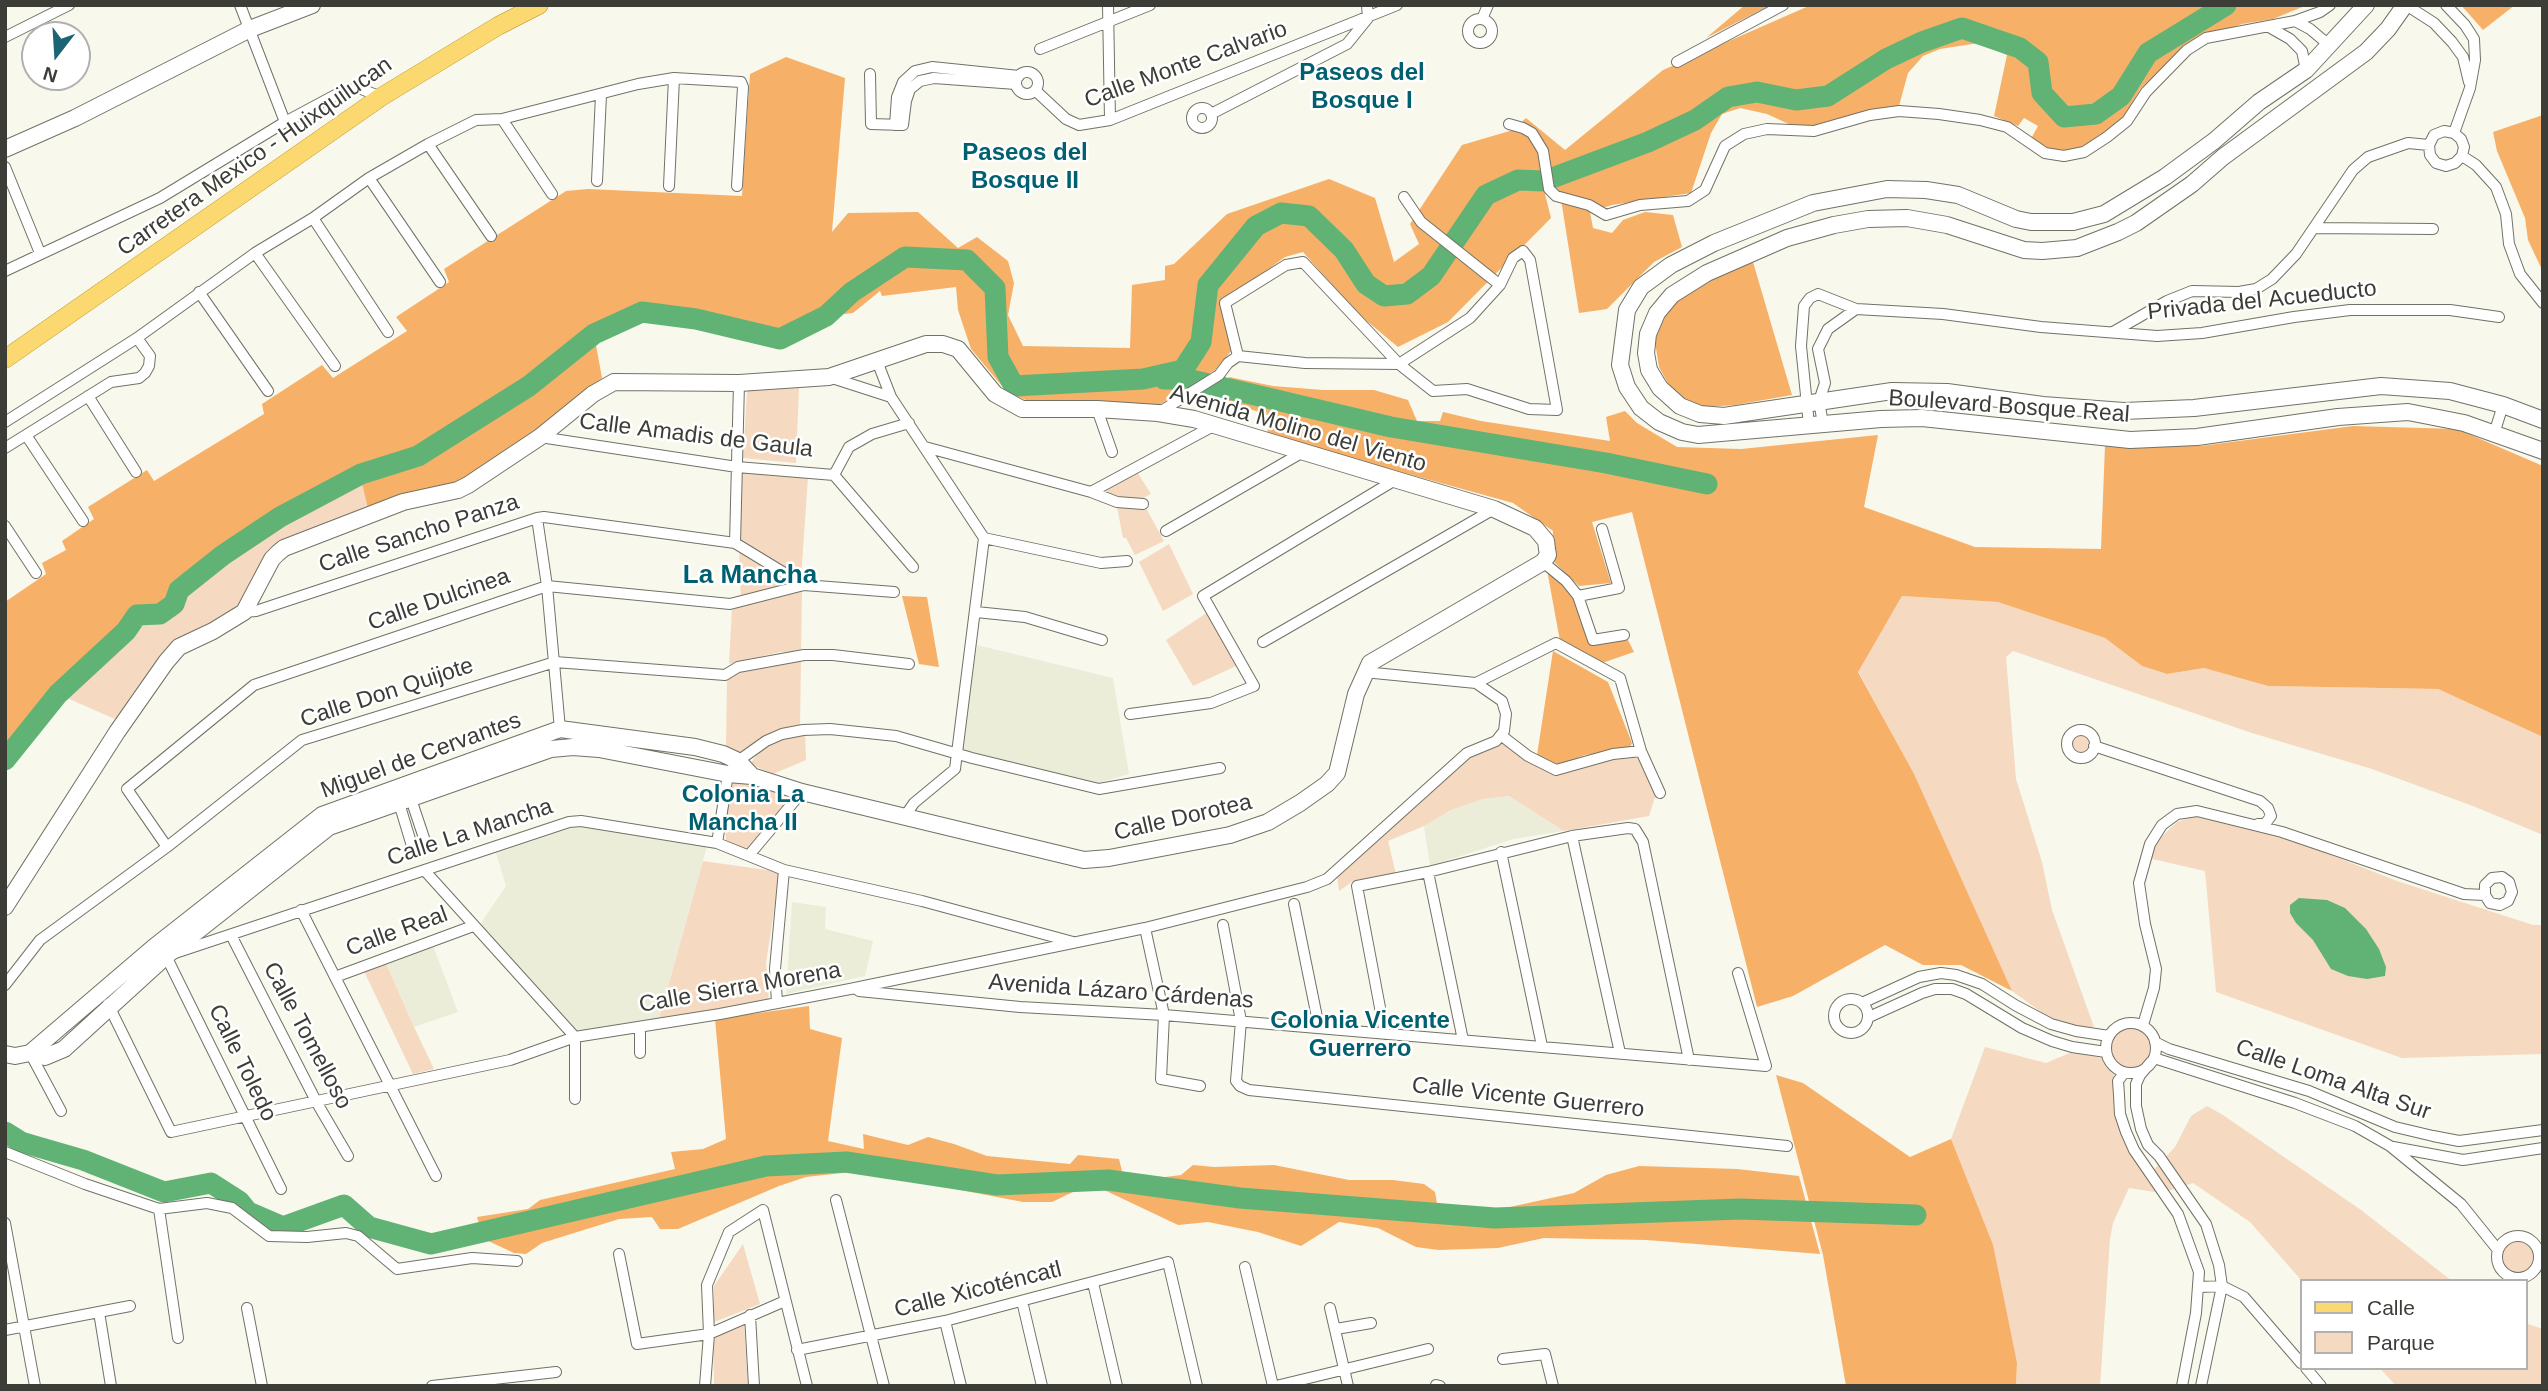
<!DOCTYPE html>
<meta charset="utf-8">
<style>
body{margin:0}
#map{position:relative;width:2548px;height:1391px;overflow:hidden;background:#f8f8ed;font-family:Helvetica,sans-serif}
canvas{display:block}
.frame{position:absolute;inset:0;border:7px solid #3d3d38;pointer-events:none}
.legend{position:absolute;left:2300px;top:1279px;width:228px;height:91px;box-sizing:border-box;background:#fff;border:2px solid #b1b1af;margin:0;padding:9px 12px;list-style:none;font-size:21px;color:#3d3d38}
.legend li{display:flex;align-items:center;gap:14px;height:35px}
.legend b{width:35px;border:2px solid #b1b1af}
.north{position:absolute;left:21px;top:21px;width:70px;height:70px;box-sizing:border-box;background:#fff;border:2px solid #b1b1af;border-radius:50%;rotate:197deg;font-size:19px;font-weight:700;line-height:28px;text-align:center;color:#3d3d38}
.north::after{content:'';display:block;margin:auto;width:24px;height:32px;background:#1c6473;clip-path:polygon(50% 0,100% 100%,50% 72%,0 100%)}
</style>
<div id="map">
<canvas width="2548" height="1391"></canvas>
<div class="frame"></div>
<ul class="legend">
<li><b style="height:9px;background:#fbd970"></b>Calle</li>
<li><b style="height:19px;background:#f5d9c0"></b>Parque</li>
</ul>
<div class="north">N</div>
</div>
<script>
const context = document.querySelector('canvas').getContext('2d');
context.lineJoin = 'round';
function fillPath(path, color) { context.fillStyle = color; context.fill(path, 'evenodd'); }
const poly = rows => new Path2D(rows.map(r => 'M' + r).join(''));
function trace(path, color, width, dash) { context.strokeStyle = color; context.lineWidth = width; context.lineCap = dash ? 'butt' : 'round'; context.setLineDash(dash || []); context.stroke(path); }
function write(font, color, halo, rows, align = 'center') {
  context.font = font + ' Helvetica,sans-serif'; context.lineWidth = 5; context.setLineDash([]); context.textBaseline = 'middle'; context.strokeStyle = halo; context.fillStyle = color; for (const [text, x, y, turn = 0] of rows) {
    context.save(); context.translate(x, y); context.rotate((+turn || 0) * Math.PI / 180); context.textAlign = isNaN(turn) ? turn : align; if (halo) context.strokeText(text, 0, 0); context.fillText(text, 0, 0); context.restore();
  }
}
const built = poly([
 [977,645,1113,678,1129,774,1099,783,960,751],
 [1509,796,1564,831,1513,839,1430,866,1424,826,1451,810,1483,799],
 [577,826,707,846,659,1019,577,1031,479,926,506,886,496,853],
 [792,902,826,907,825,929,873,941,865,976,786,994],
 [432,943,458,1012,414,1027,384,959]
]);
const green = poly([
 [799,388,796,463,743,458,747,391],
 [740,471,808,477,801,578,739,540],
 [1137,472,1151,494,1141,499,1117,499,1100,491],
 [361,474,369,513,277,547,238,610,172,646,117,720,58,694,126,631,137,615,160,614,174,604,179,590,223,555,280,517],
 [1117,507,1146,508,1164,541,1135,555,1126,538,1123,538],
 [1169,544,1193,594,1163,611,1139,562],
 [739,548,796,584,741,601],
 [802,589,801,653,780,652,729,664,732,607],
 [1902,596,1998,602,2105,638,2142,666,2167,674,2204,668,2268,686,2438,689,2543,737,2543,835,2473,806,2372,769,2252,733,2013,651,2006,657,2016,779,2042,862,2052,910,2094,1027,2084,1028,2048,1017,2012,991,1914,775,1858,671],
 [1208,612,1236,666,1193,686,1166,640],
 [801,660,800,726,735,757,726,748,727,679,739,670],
 '2069 744a12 12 0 1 1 24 0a12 12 0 1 1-24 0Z',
 [805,733,806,760,773,774,750,764,759,752,776,742],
 [1503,741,1554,774,1619,756,1639,756,1656,794,1649,816,1564,831,1509,796,1483,799,1451,810,1424,826,1388,841,1396,874,1353,881,1339,891,1337,876,1472,754],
 [733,782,746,782,791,798,749,851,726,840,725,820],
 [2195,816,2298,842,2397,881,2533,925,2543,925,2543,1054,2402,1058,2216,992,2205,871,2148,858,2159,839,2177,822],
 [703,861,780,872,766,963,769,1002,659,1019],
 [384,959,414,1027,434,1069,413,1074,362,967],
 '2110 1048a21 21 0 1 1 42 0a21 21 0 1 1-42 0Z',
 [1985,1047,2046,1063,2072,1052,2102,1058,2115,1077,2119,1128,2147,1177,2175,1147,2191,1116,2207,1106,2223,1115,2361,1210,2452,1281,2302,1281,2250,1222,2193,1183,2161,1193,2129,1188,2113,1223,2110,1239,2100,1386,2016,1386,2017,1363,1951,1139],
 '2503 1257a15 15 0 1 1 30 0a15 15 0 1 1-30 0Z',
 [743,1244,760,1304,714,1322,714,1286],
 [744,1322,748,1386,714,1386,713,1336],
 [2525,1323,2543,1329,2543,1386,2396,1386,2380,1368,2525,1368]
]);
const forest = poly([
 [1745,5,1771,5,1706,38],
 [1811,5,2307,5,2273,19,2242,24,2190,42,2141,88,2119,124,2087,145,2073,152,2049,150,2032,137,2038,126,2024,118,2018,126,1994,116,2007,55,1979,43,1940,49,1923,56,1908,73,1899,106,1857,113,1817,128,1793,126,1767,114,1740,108,1722,114,1711,133,1691,193,1612,205,1590,212,1593,228,1612,233,1623,220,1645,212,1673,215,1682,247,1654,262,1607,309,1579,313,1560,193,1556,188,1543,186,1551,218,1448,322,1398,347,1356,312,1303,252,1285,257,1221,304,1232,350,1215,370,1159,405,1033,403,1007,392,971,349,958,310,956,287,882,296,880,291,853,313,826,316,780,339,696,319,642,312,594,334,602,378,514,448,457,484,369,513,360,474,280,517,179,590,174,604,160,614,137,615,126,631,58,694,5,760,5,602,46,574,42,563,66,550,62,541,94,519,88,507,147,470,154,481,264,414,262,404,322,365,333,378,407,331,396,317,449,282,444,269,566,191,588,189,742,196,750,74,786,57,845,78,832,232,848,213,918,212,958,248,977,237,1008,261,1014,283,1008,315,1023,346,1130,348,1132,285,1165,280,1165,266,1174,264,1227,214,1329,179,1375,198,1394,262,1419,244,1410,224,1462,145,1513,130,1526,118,1565,150,1663,70],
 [2461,5,2515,5,2483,30],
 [2543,115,2543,272,2528,240,2525,218,2497,151,2493,132],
 [1753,262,1792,395,1735,405,1706,407,1690,403,1670,387,1659,367,1655,342,1663,314,1676,299,1710,279],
 [1229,377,1273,386,1323,390,1374,390,1408,400,1417,421,1440,421,1443,412,1481,421,1610,441,1606,417,1625,411,1637,423,1677,447,1741,449,1878,435,1864,507,1975,547,2101,549,2105,445,2201,446,2353,426,2457,429,2543,466,2543,737,2438,689,2268,686,2204,668,2167,674,2142,666,2105,638,1998,602,1902,596,1858,672,1914,774,2012,991,1961,965,1923,965,1885,945,1793,996,1757,1007,1632,512,1592,522,1611,583,1579,586,1552,560,1553,531,1513,503,1267,435,1269,416,1221,398],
 [1547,570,1574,598,1592,643,1627,638,1634,652,1602,663,1560,641],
 [902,596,927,597,939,667,919,664],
 [1553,651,1608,682,1632,743,1629,750,1585,755,1557,766,1537,755],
 [809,1006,810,1029,842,1038,828,1141,864,1149,863,1134,908,1145,928,1137,954,1144,987,1156,1070,1164,1078,1155,1119,1159,1123,1175,1141,1180,1181,1175,1193,1165,1214,1167,1274,1165,1349,1180,1393,1180,1424,1184,1435,1192,1437,1203,1487,1212,1574,1193,1606,1175,1639,1166,1737,1169,1799,1176,1820,1254,1647,1240,1544,1238,1498,1248,1439,1250,1416,1247,1378,1228,1339,1222,1301,1246,1258,1232,1208,1222,1178,1225,1100,1188,1077,1190,1052,1202,1023,1202,861,1171,806,1177,779,1186,678,1229,660,1229,652,1217,619,1219,542,1243,526,1254,514,1253,484,1239,477,1217,528,1209,540,1200,675,1169,671,1152,703,1149,726,1139,715,1019],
 [1776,1075,1803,1083,1910,1157,1951,1139,1993,1245,2017,1363,2016,1386,1846,1386,1823,1255]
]);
const water = poly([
 [2299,898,2327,900,2345,908,2366,929,2379,949,2386,967,2385,976,2367,979,2348,976,2331,969,2313,940,2296,923,2290,913,2290,905]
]);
const river = poly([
 [1164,379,1187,379,1391,427,1606,463,1707,484],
 [5,760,58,694,126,631,137,615,160,614,174,604,179,590,223,555,280,517,361,474,418,456,529,386,594,334,642,312,696,319,780,339,826,316,852,292,905,257,967,260,995,288,998,357,1014,386,1143,379,1183,370,1201,342,1208,285,1256,226,1281,213,1309,216,1344,250,1366,284,1384,296,1407,294,1431,276,1486,195,1518,180,1544,181,1648,142,1695,120,1728,97,1757,92,1796,100,1828,96,1886,59,1922,42,1962,28,2020,48,2038,62,2042,93,2064,117,2096,114,2121,96,2148,53,2226,5],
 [5,1132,21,1142,83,1160,164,1192,211,1183,239,1201,248,1212,283,1227,344,1205,369,1227,431,1244,766,1166,846,1162,997,1185,1108,1180,1240,1198,1495,1218,1740,1209,1916,1215]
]);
const street = poly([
 [240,5,285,122],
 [1108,5,1110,120],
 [2406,5,2434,23,2452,42,2463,57,2469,82],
 [2446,5,2465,25,2474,39,2475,60,2470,88,2454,133],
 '1468 31a12 12 0 1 1 24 0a12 12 0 1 1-24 0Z',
 [1482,19,1488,5],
 [2295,21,2310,29,2329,45],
 [2269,27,2290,39,2302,51,2306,70],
 [5,37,69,5],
 [1040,49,1150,5],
 [1677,62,1783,5],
 '1016 83a11 11 0 1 1 22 0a11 11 0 1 1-22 0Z',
 [870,74,871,124,903,125,906,101,910,89,920,81,934,78,1016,84],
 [1036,91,1066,119,1079,125,1110,120,1397,5],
 '1192 118a10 10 0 1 1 20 0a10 10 0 1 1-20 0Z',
 [1211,114,1347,44,1368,18,1367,5],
 [502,119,552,194],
 [1509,124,1523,128,1532,133,1543,151,1549,189,1556,196,1589,205,1606,215,1640,205,1688,201,1705,190,1725,146,1744,134,1767,129,1814,131,1870,115,1899,111,1939,114,1980,120,2007,127,2045,153,2064,156,2084,152,2107,137,2127,121,2146,92,2187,50,2206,38,2295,21,2320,12,2330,5],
 [895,125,897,97,903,82,915,71,932,67,1019,76],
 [2454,133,2444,131,2434,135,2429,145,2430,155,2436,163,2446,166,2455,163,2462,156],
 [2454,133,2461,139,2464,147,2462,156],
 [428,144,491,236],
 [2462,156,2476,165,2496,187,2506,214,2509,244,2520,274,2543,303],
 [5,167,40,253],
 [369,178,440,282],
 [597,181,601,95],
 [669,186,674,78],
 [1404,197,1421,222,1500,285],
 [313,218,388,332],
 [2315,228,2433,229],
 [255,253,335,366],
 [5,271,160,198,285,122,341,92,359,88,381,97],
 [199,292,268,391],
 [2113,332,2167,301,2192,291,2239,292,2256,289,2272,279,2296,254,2353,170,2368,157,2408,143,2429,145],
 [1238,356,1225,303,1286,265,1303,262,1399,364,1433,391,1467,389,1529,409,1557,410,1530,260,1523,251,1513,258,1500,285,1470,318,1399,364],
 [877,361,891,397],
 [829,377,891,397,984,538,955,769,914,803,905,816],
 [88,396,136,472],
 [1097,409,1112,452],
 [1158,413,1219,375,1228,363,1238,356,1305,363,1399,364],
 [5,422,137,338,255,253,313,218,369,178,428,144,476,120,502,119,638,84,674,78,741,82,743,87,737,186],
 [1823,424,1819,401,1825,383,1818,349,1828,329,1856,309],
 [1809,425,1801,346,1804,306,1810,298,1818,294,1856,309,1943,314,2041,327,2157,336,2202,333,2294,317,2350,310,2450,310,2499,317],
 [2494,434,2503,405],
 [26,435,83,521],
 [540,437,737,467,834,475],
 [925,447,1091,492,1215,425],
 [5,448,111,382,139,378,145,373,149,366,150,356,137,338],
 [834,475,913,567],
 [834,475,849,447,872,434,909,423],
 [1091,492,1117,502,1143,504],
 [537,518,547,586,560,729],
 [5,526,36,573],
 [1166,531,1303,452],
 [984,538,1101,563,1127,561],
 [735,543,739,383],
 [1543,562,1566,581,1578,596,1593,640,1624,635],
 [1578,596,1619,588,1602,529],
 [244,612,256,611,537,518,544,517,735,543,804,585,894,592],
 [976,612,1025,617,1102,640],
 [1263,642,1494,509],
 [1476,683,1556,643,1620,678,1641,751,1660,793],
 [1130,714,1211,703,1254,686,1203,596,1395,480],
 '2067 744a14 14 0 1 1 28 0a14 14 0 1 1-28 0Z',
 [1502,736,1528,756,1556,770,1613,754,1641,751],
 [2094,746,2260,801,2268,808,2271,816,2265,824,2258,824],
 [411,799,426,844],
 [399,803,412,846],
 [1572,836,1620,1053],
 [717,843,728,774,738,761,766,741,782,734,803,730,830,729,896,736,972,758,1099,789,1220,768],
 [167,847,127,789,254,685,547,586,730,604,804,585],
 [1501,852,1542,1046],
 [750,854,802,792],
 [425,871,575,1037,575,1099],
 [1428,872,1463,1040],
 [1294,904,1319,1027],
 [301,910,436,1176],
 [1223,925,1241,1021,1236,1081,1240,1086,1249,1090,1787,1146],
 [1145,928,1164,1015,1161,1079,1200,1086],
 [231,935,317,1103,348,1156],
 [335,977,473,926],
 [5,985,40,940,167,847,302,740,555,662,725,675,738,667,804,655,833,655,909,664],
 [859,991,1020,1007,1164,1015,1766,1066,1738,973],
 '1834 1016a17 17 0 1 1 34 0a17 17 0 1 1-34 0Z',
 [777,1003,775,969,784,870],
 [1862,1003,1919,977,1941,973,1956,975,1982,984,2015,1005,2051,1024,2076,1031,2109,1036],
 [108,1004,171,1132,510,1060,575,1037,720,1014,850,989,1145,928,1307,887,1327,879,1467,753,1496,741,1504,731,1506,714,1502,701,1476,683,1364,672],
 [1869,1017,1922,993,1935,989,1952,989,1966,994,2022,1028,2052,1041,2072,1047,2106,1052],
 '2106 1048a25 25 0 1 1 50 0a25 25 0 1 1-50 0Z',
 [2143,1025,2154,988,2156,969,2145,924,2139,883,2150,844,2162,825,2177,814,2197,811,2282,832,2464,894,2485,895,2490,903,2500,905,2508,901,2512,892,2509,882,2502,877,2492,878,2485,885,2485,895],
 [640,1028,640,1053],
 [1385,1034,1357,886,1428,872,1572,836,1628,828,1635,829,1643,842,1689,1060],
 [2155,1042,2169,1049,2309,1091,2395,1127,2433,1136,2459,1141,2543,1130],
 [30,1053,61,1111],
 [2154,1058,2295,1103,2355,1126,2390,1146,2461,1204,2498,1250],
 [2151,1062,2140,1075,2136,1084,2136,1106,2141,1129,2148,1145,2159,1156,2206,1224,2219,1265,2222,1286,2201,1386],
 [2124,1073,2118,1081,2119,1095,2120,1114,2126,1132,2134,1150,2178,1214,2199,1272,2196,1313,2182,1386],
 [2393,1147,2463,1160,2543,1148],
 [5,1152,85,1184,159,1209,207,1203,232,1208,269,1236,307,1237,346,1233,358,1236,397,1269,472,1258,517,1261],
 [281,1189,166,956,569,822,581,821,717,843,784,870,922,901,1073,942],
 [836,1200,884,1386],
 [159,1209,178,1338],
 [5,1223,35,1386],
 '2497 1257a21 21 0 1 1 42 0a21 21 0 1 1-42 0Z',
 [619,1254,637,1344,709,1334,785,1301],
 [1245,1267,1273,1386],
 [1093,1283,1117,1386],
 [2200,1287,2222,1286,2244,1297,2301,1363],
 [1022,1301,1042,1386],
 [247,1308,262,1386],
 [1330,1308,1348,1386],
 [99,1312,111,1386],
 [750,1315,754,1386],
 [945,1321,961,1386],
 [1336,1329,1371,1323],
 [5,1330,130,1306],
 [797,1350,945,1321,1168,1262,1197,1386],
 [1503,1359,1545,1354,1553,1386],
 [2306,1368,2321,1386],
 [1436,1385,1440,1386],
 [432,1386,556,1372],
 [705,1386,709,1334,707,1285,729,1232,763,1210,807,1386],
 [1276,1386,1428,1349]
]);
const secondary = poly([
 [2366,5,2306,70,2259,102,2214,141,2165,177,2104,214,2073,222,2031,222,2016,219,1958,195,1926,190,1887,189,1813,203,1714,243,1671,265,1641,287,1627,310,1620,365,1627,387,1641,408,1659,422,1682,432,1698,435,1881,419,1922,418,2130,440,2197,437,2338,417,2408,412,2464,423,2543,451],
 [2405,5,2388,29,2366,52,2223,157,2192,184,2136,223,2118,232,2077,248,2042,251,2024,250,1947,225,1907,218,1868,219,1834,225,1787,238,1707,273,1672,295,1657,313,1648,334,1646,353,1649,370,1660,388,1680,406,1700,414,1724,416,1892,391,1947,392,2043,405,2124,411,2194,408,2381,386,2450,391,2503,405,2543,420],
 [5,149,75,118,250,29,312,5],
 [5,907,117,732,166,662,179,647,213,631,244,612,272,559,278,553,284,548,403,502,458,490,468,485,540,437,593,394,614,382,739,383,829,377,926,344,943,344,958,349,995,394,1022,409,1097,409,1158,413,1194,419,1494,509,1535,528,1546,541,1547,549,1548,555,1543,562,1370,663,1356,694,1337,773,1327,784,1300,803,1268,822,1230,835,1109,858,1084,860,802,792,752,776,728,774,599,749,573,747,551,749,329,827,166,956,64,1049,45,1057,30,1053,15,1056,5,1054],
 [30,1053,154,947,322,815,560,729,695,747,723,754,738,761,752,776]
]);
const primary = poly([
 [5,359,381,97,498,26,539,5]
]);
const streetNames = [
 ["Calle Monte Calvario",1186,65,-20],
 ["Carretera Mexico - Huixquilucan",255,157,-35],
 ["Privada del Acueducto",2262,301,-6],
 ["Boulevard Bosque Real",2009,407,4],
 ["Avenida Molino del Viento",1298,429,16],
 ["Calle Amadis de Gaula",696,436,7],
 ["Calle Sancho Panza",419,534,-18],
 ["Calle Dulcinea",439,600,-19],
 ["Calle Don Quijote",387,693,-18],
 ["Miguel de Cervantes",421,756,-20],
 ["Calle Dorotea",1183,818,-13],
 ["Calle La Mancha",470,833,-18],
 ["Calle Real",397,932,-20],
 ["Calle Sierra Morena",740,988,-10],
 ["Avenida Lázaro Cárdenas",1121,992,4],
 ["Calle Tomelloso",307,1036,62],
 ["Calle Toledo",242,1063,64],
 ["Calle Loma Alta Sur",2333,1080,19],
 ["Calle Vicente Guerrero",1528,1098,6],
 ["Calle Xicoténcatl",978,1290,-14]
];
const neighbourhoodNames = [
 ["Paseos del",1362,73],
 ["Bosque I",1362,101],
 ["Paseos del",1025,153],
 ["Bosque II",1025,181],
 ["Colonia La",743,795],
 ["Mancha II",743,823],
 ["Colonia Vicente",1360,1021],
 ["Guerrero",1360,1049]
];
const quarterNames = [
 ["La Mancha",750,576]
];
fillPath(built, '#ecedd9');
fillPath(green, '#f5d9c0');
fillPath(forest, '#f7b068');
fillPath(water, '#61b375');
trace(river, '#61b375', 21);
trace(street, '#717267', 12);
trace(secondary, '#717267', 18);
trace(primary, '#b7921f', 19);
trace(street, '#fff', 10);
trace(secondary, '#fff', 16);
trace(primary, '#fbd970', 18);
write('23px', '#3d3d38', '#fff', streetNames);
write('bold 24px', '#006070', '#fff', neighbourhoodNames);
write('bold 26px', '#006070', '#fff', quarterNames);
</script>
